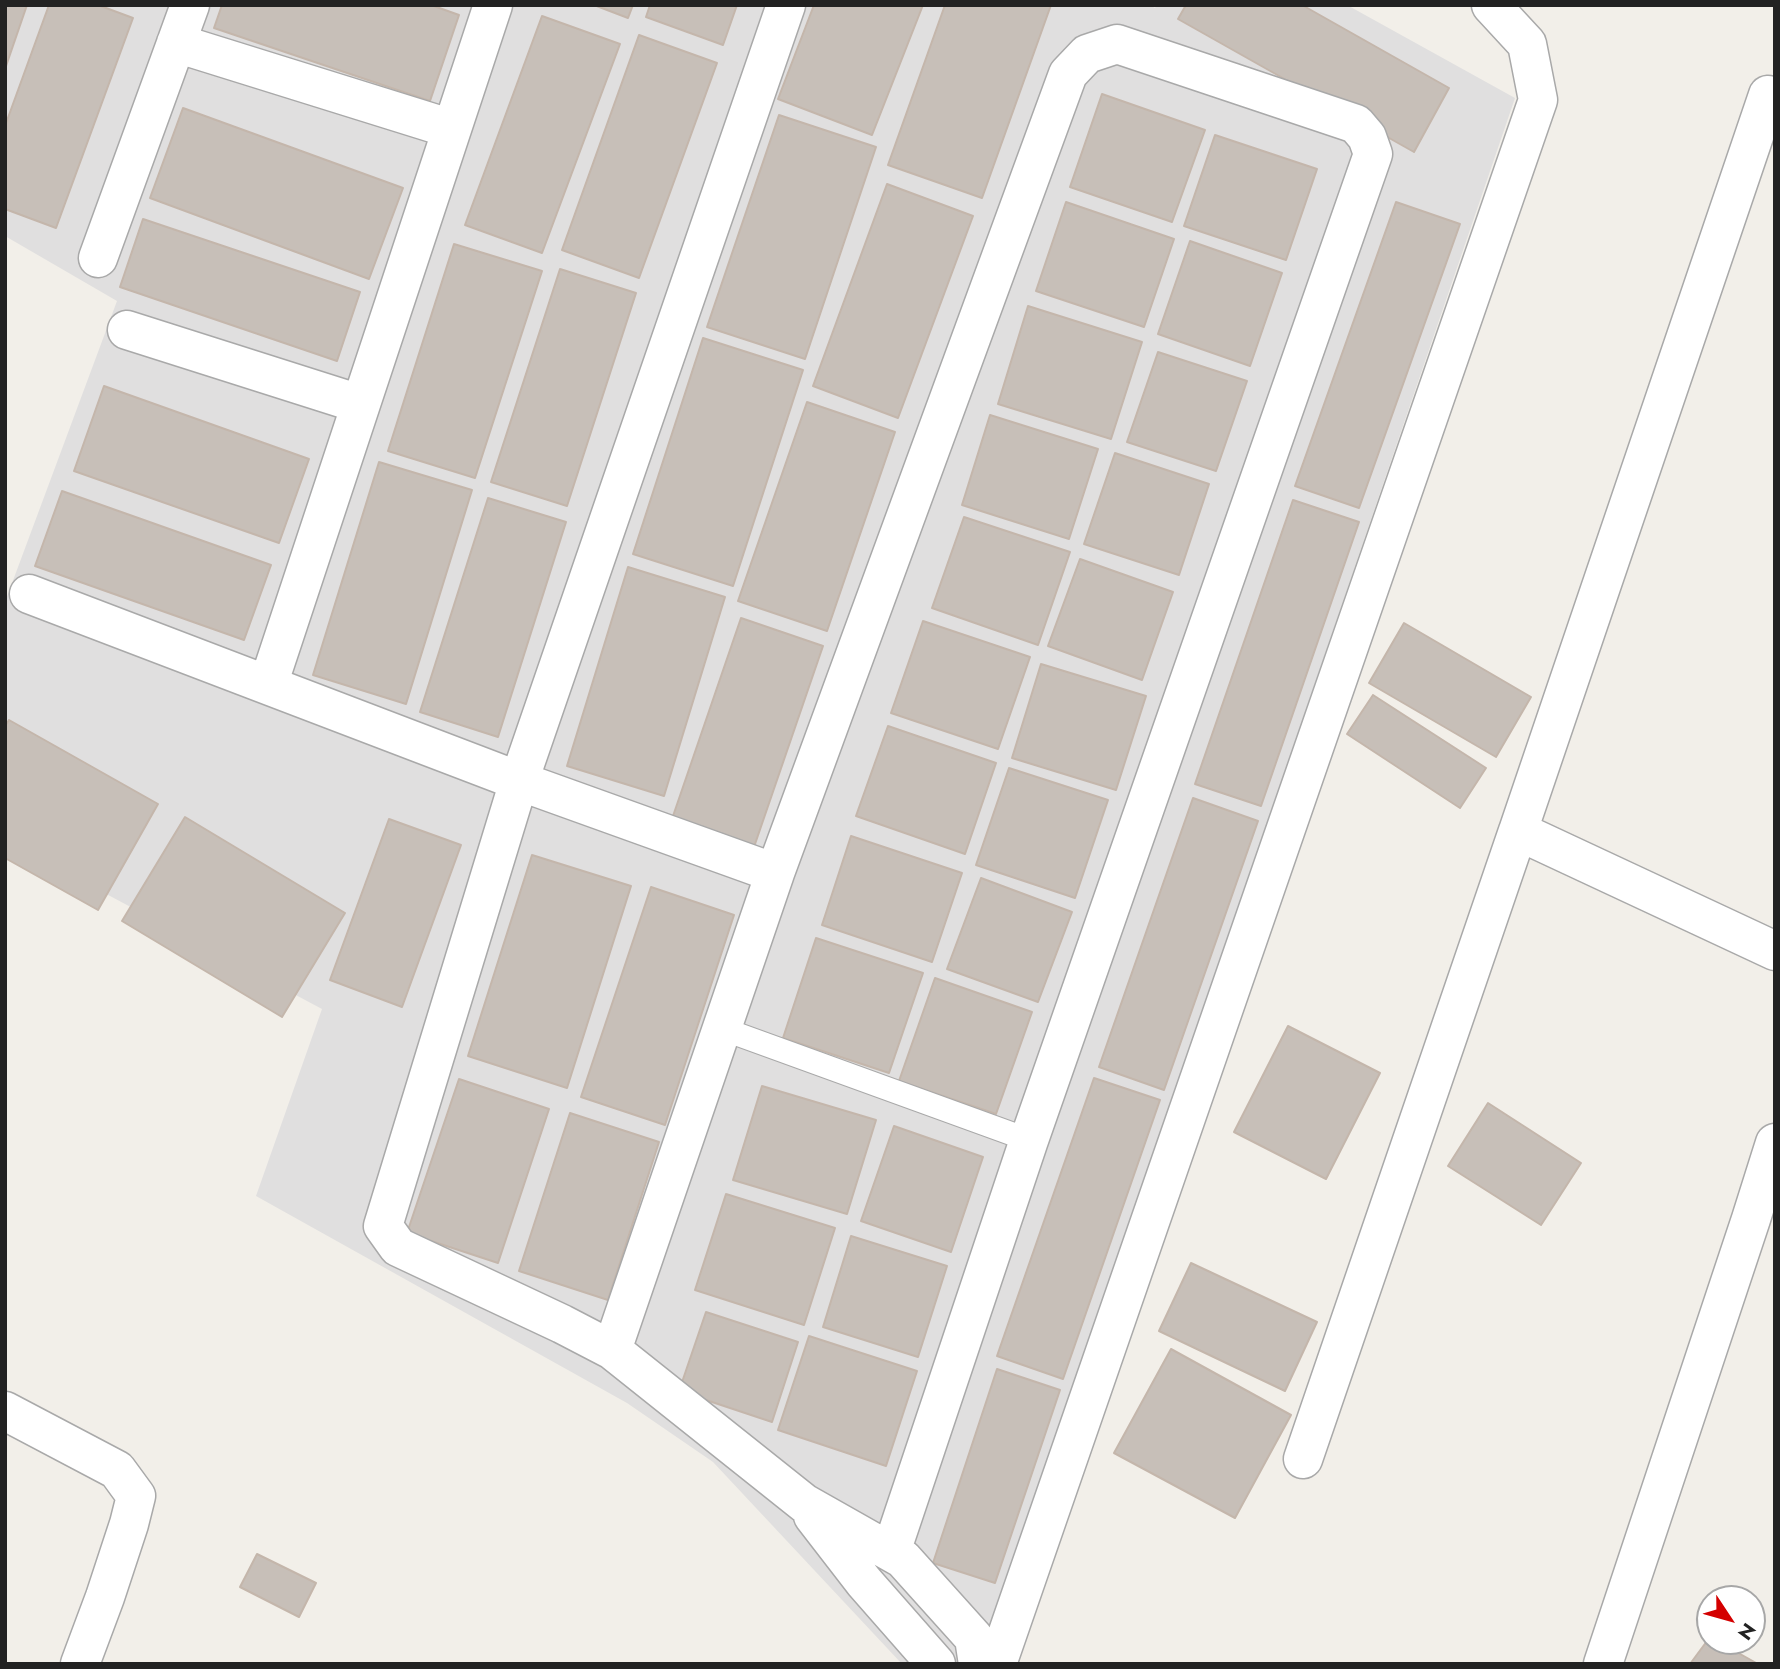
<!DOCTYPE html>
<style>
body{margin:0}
#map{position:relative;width:1780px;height:1669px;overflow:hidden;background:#f2efe9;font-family:Jost,sans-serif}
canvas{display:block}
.frame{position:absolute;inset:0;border:7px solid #222;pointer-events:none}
.north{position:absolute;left:1696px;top:1585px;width:70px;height:70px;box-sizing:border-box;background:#fff;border:2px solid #a7a7a7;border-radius:50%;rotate:126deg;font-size:19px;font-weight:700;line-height:28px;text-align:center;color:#222}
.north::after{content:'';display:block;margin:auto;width:24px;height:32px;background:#d40000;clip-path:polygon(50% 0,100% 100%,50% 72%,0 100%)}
</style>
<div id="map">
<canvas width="1780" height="1669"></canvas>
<div class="frame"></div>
<div class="north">N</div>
</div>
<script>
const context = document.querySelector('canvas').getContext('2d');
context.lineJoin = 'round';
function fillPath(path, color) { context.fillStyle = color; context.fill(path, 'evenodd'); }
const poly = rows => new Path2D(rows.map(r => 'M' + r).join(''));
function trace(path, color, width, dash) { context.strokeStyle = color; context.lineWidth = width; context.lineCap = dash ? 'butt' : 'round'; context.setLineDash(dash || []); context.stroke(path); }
const residential = poly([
 [5,5,1150,5,1155,8,1157,5,1347,5,1515,98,1023,1538,983,1664,902,1664,713,1462,627,1403,256,1196,322,1009,5,840,5,602,117,301,5,236]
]);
const building = poly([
 [5,5,27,5,5,69,5,5],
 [49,5,98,5,133,18,56,228,5,209,5,126,49,5],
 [222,5,431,5,459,15,430,101,214,28,222,5],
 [594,5,633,5,628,18,594,5],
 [650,5,737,5,723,45,646,17,650,5],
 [814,5,923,5,872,135,778,99,814,5],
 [945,5,1051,5,982,198,888,165,945,5],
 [1186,5,1302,5,1449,88,1414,152,1178,19,1186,5],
 [542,16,620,44,542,253,465,225,542,16],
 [639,35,717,63,639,278,562,250,639,35],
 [1102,94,1205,130,1172,222,1070,187,1102,94],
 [183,108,403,188,369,279,150,198,183,108],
 [779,115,876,147,805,359,707,327,779,115],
 [1215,135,1317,169,1286,260,1184,226,1215,135],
 [887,184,973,216,898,418,813,386,887,184],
 [1066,202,1174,239,1144,327,1036,291,1066,202],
 [1396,202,1460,224,1359,508,1295,486,1396,202],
 [143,219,360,292,337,361,120,287,143,219],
 [1190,241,1282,273,1250,366,1158,334,1190,241],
 [454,244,542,271,475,478,388,451,454,244],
 [560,269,636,293,567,506,491,482,560,269],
 [1028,306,1142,342,1111,439,998,404,1028,306],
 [703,338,803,370,733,586,633,554,703,338],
 [1158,352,1247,381,1216,471,1127,442,1158,352],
 [104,386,309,459,279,543,74,471,104,386],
 [807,402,895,432,827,631,738,601,807,402],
 [990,415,1098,449,1069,539,962,505,990,415],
 [1115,453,1209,484,1179,575,1084,544,1115,453],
 [379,462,472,490,406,704,313,675,379,462],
 [62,491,271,565,244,640,35,566,62,491],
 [488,498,566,522,498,737,420,712,488,498],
 [1293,500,1359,522,1261,806,1195,784,1293,500],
 [964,517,1070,552,1038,645,932,608,964,517],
 [1080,559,1173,592,1142,680,1048,646,1080,559],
 [628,567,725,597,664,796,567,766,628,567],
 [741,618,823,646,754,847,672,819,741,618],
 [923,621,1030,657,998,749,891,713,923,621],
 [1404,623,1531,697,1496,757,1369,683,1404,623],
 [1041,664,1146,696,1116,790,1012,758,1041,664],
 [1373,695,1486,768,1460,808,1347,734,1373,695],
 [9,720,158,804,98,910,5,858,5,726,9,720],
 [888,726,996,763,965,854,856,816,888,726],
 [1009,768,1108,800,1075,898,976,865,1009,768],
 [1193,798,1258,821,1164,1090,1099,1067,1193,798],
 [185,817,345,913,282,1017,122,921,185,817],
 [389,819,461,845,402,1007,330,980,389,819],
 [851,836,962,873,932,962,822,925,851,836],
 [532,855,631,886,567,1088,468,1056,532,855],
 [981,878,1072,912,1038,1002,947,969,981,878],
 [651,887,734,915,665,1125,581,1097,651,887],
 [816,938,923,973,889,1073,783,1038,816,938],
 [935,978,1032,1012,996,1114,899,1081,935,978],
 [1288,1026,1380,1073,1326,1179,1234,1132,1288,1026],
 [1094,1078,1160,1100,1063,1379,997,1356,1094,1078],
 [459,1079,549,1109,498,1263,407,1233,459,1079],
 [762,1086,876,1120,847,1214,733,1180,762,1086],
 [1488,1103,1581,1163,1541,1225,1448,1166,1488,1103],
 [570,1113,659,1142,608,1300,519,1271,570,1113],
 [894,1126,983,1157,951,1252,861,1221,894,1126],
 [726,1194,835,1228,804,1325,695,1290,726,1194],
 [851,1236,947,1266,918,1357,823,1327,851,1236],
 [1191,1263,1317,1322,1285,1391,1159,1331,1191,1263],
 [706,1312,798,1342,772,1422,679,1391,706,1312],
 [809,1336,917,1371,886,1466,778,1430,809,1336],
 [1171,1349,1291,1415,1235,1518,1114,1453,1171,1349],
 [997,1369,1060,1390,995,1583,933,1563,997,1369],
 [257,1554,316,1583,299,1617,240,1587,257,1554],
 [1710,1637,1710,1641,1717,1641,1758,1664,1690,1664,1710,1637]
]);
const service = poly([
 [723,1029,1029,1140]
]);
const minor = poly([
 [176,43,452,129],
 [98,258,190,5],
 [127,330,360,404],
 [29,594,519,781,383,1226,398,1247,562,1324,612,1350,804,1503,903,1559,974,1638,978,1664],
 [268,685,493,5],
 [1518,831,1768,95],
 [775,873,1068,74,1087,54,1117,44,1356,124,1367,137,1373,154,1029,1140,891,1552],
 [612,1350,775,873,519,781,786,5],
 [5,1411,117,1470,136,1496,129,1524,105,1597,80,1664],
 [1303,1459,1518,831,1775,951],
 [813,1516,864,1582,936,1664],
 [997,1664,1538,100,1527,44,1491,5],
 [1603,1664,1751,1219,1775,1143]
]);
fillPath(residential, '#e0dfdf');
fillPath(building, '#c7bfb8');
trace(building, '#c4b6ab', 2);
trace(service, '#a9a9a9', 25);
trace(minor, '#a9a9a9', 41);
trace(service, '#fff', 23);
trace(minor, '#fff', 38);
</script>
